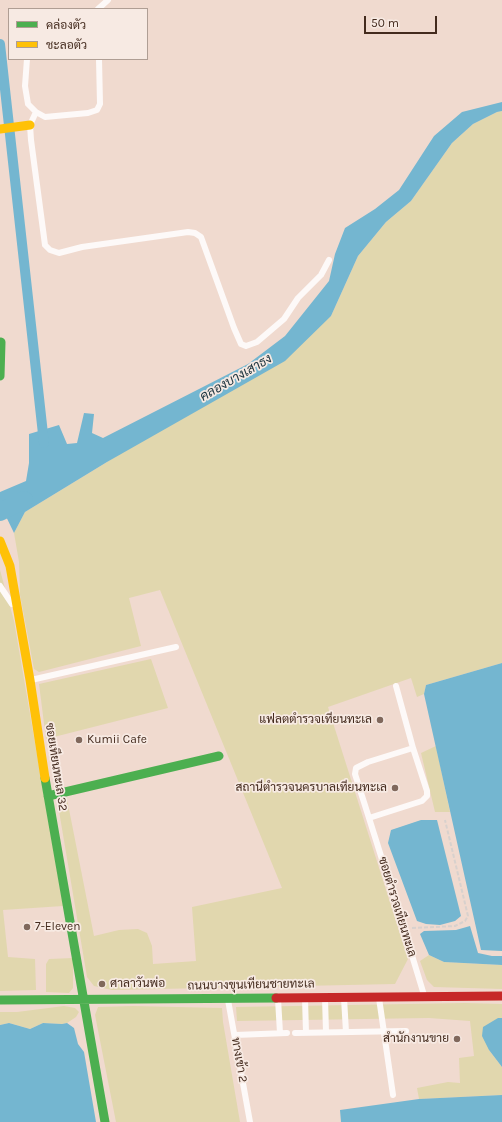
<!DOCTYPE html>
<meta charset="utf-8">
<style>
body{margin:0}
#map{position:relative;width:502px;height:1122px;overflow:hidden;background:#f0dacf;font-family:Karla,Sarabun,sans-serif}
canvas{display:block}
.legend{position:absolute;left:8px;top:8px;width:140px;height:52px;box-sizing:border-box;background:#f7eae3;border:1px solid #af9e94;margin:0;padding:5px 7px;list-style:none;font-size:12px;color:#442b1e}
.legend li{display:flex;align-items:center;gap:8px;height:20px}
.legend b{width:20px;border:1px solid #af9e94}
.scale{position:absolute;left:364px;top:16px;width:73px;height:18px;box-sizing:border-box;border:2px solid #442b1e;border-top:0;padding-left:5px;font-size:12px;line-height:14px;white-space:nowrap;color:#442b1e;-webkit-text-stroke:3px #f7eae3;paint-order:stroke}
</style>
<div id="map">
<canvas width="502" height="1122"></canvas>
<ul class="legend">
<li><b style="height:5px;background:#4caf50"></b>คล่องตัว</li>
<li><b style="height:5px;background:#ffc107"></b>ชะลอตัว</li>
</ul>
<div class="scale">50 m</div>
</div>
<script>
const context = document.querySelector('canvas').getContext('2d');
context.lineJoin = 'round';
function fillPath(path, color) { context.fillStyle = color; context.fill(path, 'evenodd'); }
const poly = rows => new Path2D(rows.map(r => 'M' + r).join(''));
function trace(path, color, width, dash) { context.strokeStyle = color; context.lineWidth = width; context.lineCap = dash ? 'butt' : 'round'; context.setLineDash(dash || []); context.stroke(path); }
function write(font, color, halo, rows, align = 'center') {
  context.font = font + ' Karla,Sarabun,sans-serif'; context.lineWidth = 3.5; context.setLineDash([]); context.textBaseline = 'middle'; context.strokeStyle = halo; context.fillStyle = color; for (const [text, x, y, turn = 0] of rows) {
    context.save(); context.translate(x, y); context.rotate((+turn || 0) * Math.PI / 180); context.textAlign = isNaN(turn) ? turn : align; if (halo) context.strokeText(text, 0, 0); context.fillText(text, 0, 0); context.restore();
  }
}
const green = poly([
 [502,111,502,663,426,685,424,694,417,697,411,678,328,707,408,959,395,984,112,990,94,986,87,977,58,805,61,799,67,799,94,936,119,930,138,929,147,933,152,946,153,964,196,961,192,907,282,888,160,590,129,598,141,646,39,672,34,669,20,595,19,562,14,533,25,512,107,462,331,316,358,256,386,222,411,201,452,143,473,124,497,112],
 [0,570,14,621,63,906,3,910,8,957,35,959,36,990,0,991],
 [151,659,168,708,46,739,39,684],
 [436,746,450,812,435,812,421,753],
 [429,955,444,962,502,965,502,989,434,987,427,980,420,961],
 [73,958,73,988,69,993,46,992,46,964,49,959],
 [465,1003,502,1004,502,1018,498,1018,489,1050,502,1067,502,1095,419,1099,417,1088,448,1082,460,1083,459,1058,474,1056,470,1021,429,1018,237,1021,236,1007],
 [64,1006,75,1008,79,1012,76,1017,67,1023,62,1024,43,1023,30,1029,9,1023,0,1025,0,1012,17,1012],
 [133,1006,222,1008,223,1022,240,1122,116,1122,95,1015,98,1007]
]);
const water = poly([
 [502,102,502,111,497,112,473,124,452,143,411,201,386,222,358,256,331,316,285,361,107,462,25,512,14,533,0,504,0,492,26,481,29,463,29,434,59,425,67,444,77,443,84,413,94,414,92,433,103,438,248,364,285,336,329,281,335,254,345,228,375,209,399,190,434,136,462,112],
 [502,663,502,951,481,950,424,694,426,685],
 [421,820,437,820,461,916,455,921,440,925,426,924,417,921,388,843,391,830],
 [470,926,478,953,492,956,502,956,502,965,444,962,429,955,420,934,424,931,456,930],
 [498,1018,502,1018,502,1067,489,1050,482,1036,483,1027],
 [9,1023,30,1029,43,1023,62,1024,67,1023,74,1028,78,1044,84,1052,96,1122,0,1122,0,1025],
 [502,1095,502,1122,341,1122,340,1110,419,1099]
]);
const canal = poly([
 [0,44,44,443]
]);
const river = poly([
 [0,512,24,500]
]);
const path = poly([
 [412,928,455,926,465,921,468,916,445,820]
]);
const lane = poly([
 [98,9,108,0],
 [27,59,25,86,28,104,36,112,45,117,88,113,97,110,100,104,99,59],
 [36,112,30,125,31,140,45,245,50,250,59,253,82,247,188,232,195,233,201,237,234,328,241,344,246,346,257,342,284,319,298,298,321,275,329,260],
 [0,586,12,604],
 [31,680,176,647],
 [396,686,413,748],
 [369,818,422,801,427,796,427,791,413,748,368,762,356,768,355,774,369,818,404,929,424,995],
 [305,998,306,1033],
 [325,998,326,1032],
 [344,998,346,1032],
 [379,998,393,1095],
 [278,999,280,1033],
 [228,1000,250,1122],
 [295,1033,406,1031],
 [235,1035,287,1033]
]);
const fast = poly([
 [0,376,1,342],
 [45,778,105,1122],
 [48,796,219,756],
 [0,1000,276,998]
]);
const slow = poly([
 [0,129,30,125],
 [0,541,10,566,30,680,45,778]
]);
const jam = poly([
 [276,998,502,996]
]);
const markers = [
 [380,720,4,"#80685c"],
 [79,740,4,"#80685c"],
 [395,788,4,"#80685c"],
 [27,927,4,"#80685c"],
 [102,984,4,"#80685c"],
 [457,1039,4,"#80685c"]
];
const poiNames = [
 ["แฟลตตำรวจเทียนทะเล",372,720],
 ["Kumii Cafe",87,740,"left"],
 ["สถานีตำรวจนครบาลเทียนทะเล",387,788],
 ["7-Eleven",35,927,"left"],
 ["ศาลาวันพ่อ",110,984,"left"],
 ["สำนักงานขาย",449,1039]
];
const streetNames = [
 ["ซอยเทียนทะเล 32",56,767,81],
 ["ซอยตำรวจเทียนทะเล",397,907,73],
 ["ถนนบางขุนเทียนชายทะเล",251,985,-1],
 ["ทางเข้า 2",239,1060,80]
];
const waterNames = [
 ["คลองบางเสาธง",236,378,-30]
];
fillPath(green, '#e1d7ae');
fillPath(water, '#74b6d0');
trace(canal, '#74b6d0', 10);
trace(river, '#74b6d0', 18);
trace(path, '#d8d1cd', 2, [4, 2]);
trace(lane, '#fdf9f8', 6);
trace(fast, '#4caf50', 9);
trace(slow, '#ffc107', 9);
trace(jam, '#c62828', 9);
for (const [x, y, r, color] of markers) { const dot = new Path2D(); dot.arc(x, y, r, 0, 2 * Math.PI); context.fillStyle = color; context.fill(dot); trace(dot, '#f7eae3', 1.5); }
write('12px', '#442b1e', '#f7eae3', poiNames, 'right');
write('12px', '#442b1e', '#f7eae3', streetNames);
write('italic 13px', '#213842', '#f7eae3', waterNames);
</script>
